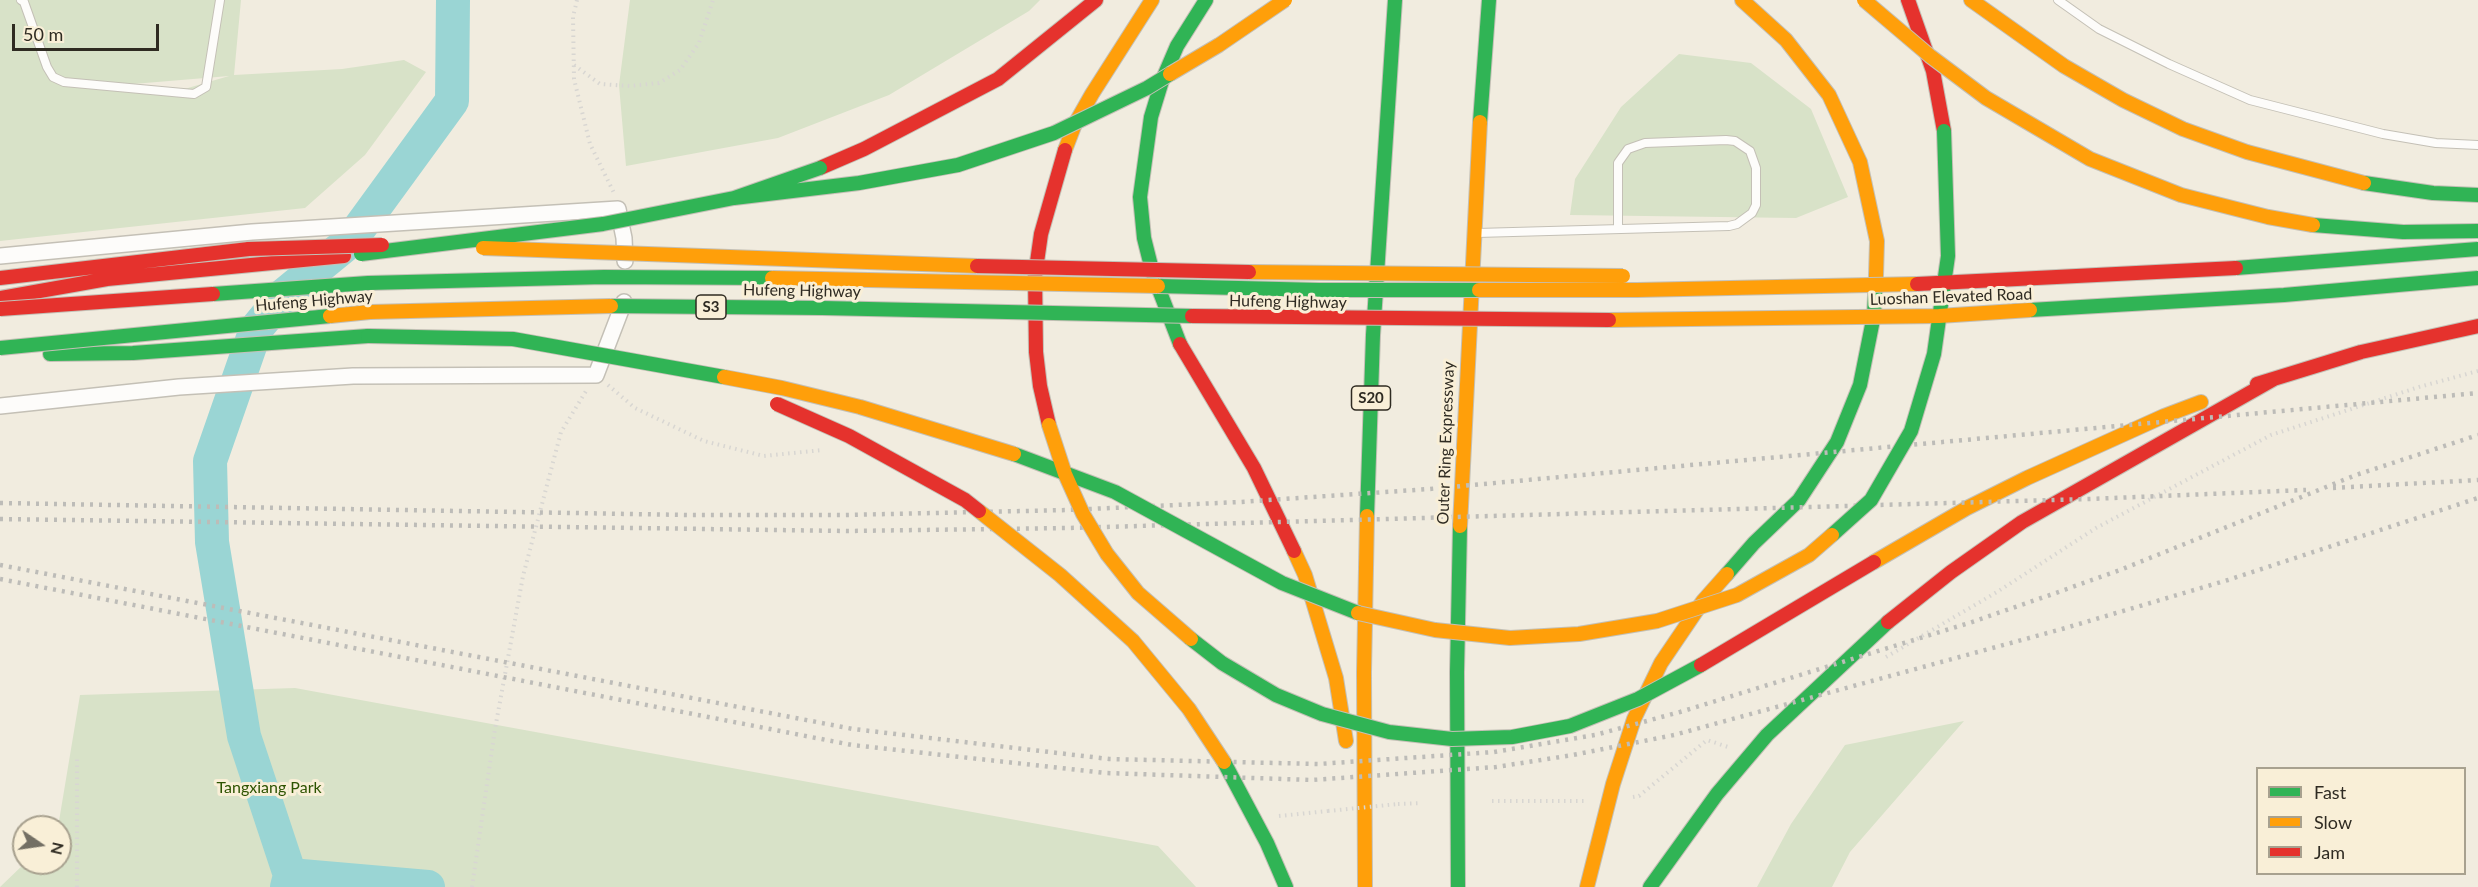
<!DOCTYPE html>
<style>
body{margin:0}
#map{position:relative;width:2478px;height:887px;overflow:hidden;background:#f1ecdf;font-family:Lato,sans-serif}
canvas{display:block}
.legend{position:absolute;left:2256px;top:767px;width:210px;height:108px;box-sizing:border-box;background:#f9efd7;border:2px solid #a8a18f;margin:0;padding:8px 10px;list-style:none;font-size:18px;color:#2f2b22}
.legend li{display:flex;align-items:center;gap:12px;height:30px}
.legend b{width:30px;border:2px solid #a8a18f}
.north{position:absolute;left:12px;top:815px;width:60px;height:60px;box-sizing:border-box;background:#f9efd7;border:2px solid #a8a18f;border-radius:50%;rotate:103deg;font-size:16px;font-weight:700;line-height:24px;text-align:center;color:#2f2b22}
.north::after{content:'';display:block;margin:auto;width:21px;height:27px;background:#736f64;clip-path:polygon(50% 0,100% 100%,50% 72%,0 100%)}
.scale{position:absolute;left:12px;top:24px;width:147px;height:27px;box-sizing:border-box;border:3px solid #2f2b22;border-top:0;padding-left:8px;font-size:18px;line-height:21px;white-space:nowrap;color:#2f2b22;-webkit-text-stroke:4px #f9efd7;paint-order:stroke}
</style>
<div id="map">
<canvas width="2478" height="887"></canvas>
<ul class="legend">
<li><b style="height:8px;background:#30b455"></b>Fast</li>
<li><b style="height:8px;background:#ff9f0a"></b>Slow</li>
<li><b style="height:8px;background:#e5322d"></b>Jam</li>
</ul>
<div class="north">N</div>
<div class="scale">50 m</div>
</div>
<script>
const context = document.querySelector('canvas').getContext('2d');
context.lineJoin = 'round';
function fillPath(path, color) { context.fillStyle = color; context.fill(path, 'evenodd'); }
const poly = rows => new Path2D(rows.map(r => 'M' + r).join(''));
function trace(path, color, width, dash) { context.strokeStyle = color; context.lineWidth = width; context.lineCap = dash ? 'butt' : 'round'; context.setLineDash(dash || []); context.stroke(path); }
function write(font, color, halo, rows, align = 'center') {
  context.font = font + ' Lato,sans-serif'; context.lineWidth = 6; context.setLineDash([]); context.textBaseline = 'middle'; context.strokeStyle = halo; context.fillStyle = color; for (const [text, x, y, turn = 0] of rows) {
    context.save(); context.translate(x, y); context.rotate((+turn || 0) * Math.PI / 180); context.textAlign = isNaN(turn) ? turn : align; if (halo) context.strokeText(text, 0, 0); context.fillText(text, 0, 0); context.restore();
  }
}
const green = poly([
 [0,0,241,0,234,75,342,69,404,60,426,72,365,155,305,208,0,241],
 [229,76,171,93,121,85],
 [630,0,1040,0,1029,11,889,95,778,138,626,166,619,85],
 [1679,54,1751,63,1811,109,1848,197,1796,218,1570,215,1575,179,1621,107],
 [295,688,1158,846,1196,887,0,887,25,863,60,863,60,827,58,827,80,695],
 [1964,721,1850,852,1832,887,1757,887,1791,824,1845,745]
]);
const river = poly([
 [290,875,428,887],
 [287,887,290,875,244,736,212,542,210,461,256,329,284,295,350,241,452,101,453,0]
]);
const path = poly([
 [577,0,573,17,574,79,590,144,615,195],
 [574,65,600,84,630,86,659,83,680,70,699,43,713,0],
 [608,385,635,408,704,441,764,456,822,450],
 [1886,657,1997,592,2096,528,2271,435,2419,387,2478,371],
 [1633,797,1639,796,1707,740,1728,747],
 [1492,801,1587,801],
 [1398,804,1422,803],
 [1279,816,1328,811],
 [77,887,77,759],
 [472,887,495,729,523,576,561,432,586,391]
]);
const lane = poly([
 [21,0,24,2,47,67,53,77,64,82,194,94,206,87,220,0],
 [2058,0,2099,29,2169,64,2250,100,2383,134,2436,143,2478,145],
 [1477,233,1729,226,1737,224,1752,213,1756,205,1756,168,1750,151,1735,141,1726,140,1645,143,1628,149,1618,163,1618,229]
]);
const street = poly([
 [0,256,252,232,618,209,624,238,625,261],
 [0,406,179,387,353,376,596,375,624,302]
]);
const fast = poly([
 [1480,122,1489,0],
 [2364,183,2433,193,2478,195],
 [2313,225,2403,232,2478,231],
 [1180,344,1153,274,1144,238,1140,197,1151,117,1162,81,1177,46,1206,0],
 [50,354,133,353,368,336],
 [1367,516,1373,335,1395,0],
 [1727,574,1754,543,1799,500,1837,442,1860,385,1874,315,1876,276],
 [1224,762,1267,843,1286,887],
 [1458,887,1457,672,1460,526],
 [1650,887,1717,794,1767,735,1888,622]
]);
const slow = poly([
 [1742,0,1786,40,1829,95,1860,162,1877,241,1876,276],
 [1971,0,2064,66,2123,100,2183,129,2247,152,2364,183],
 [1065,150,1075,124,1092,94,1152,0],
 [1460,526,1480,122],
 [1294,551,1305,575,1336,678,1346,741],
 [1874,562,1967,508,2027,478,2164,416,2201,402],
 [1365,887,1364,672,1367,516],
 [1587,887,1613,784,1634,719,1661,663,1703,601,1727,574]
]);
const jam = poly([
 [1908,0,1933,71,1944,131],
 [820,168,864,149,998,79,1096,0],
 [0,278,249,249],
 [0,298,107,279,344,256],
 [1180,344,1254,468,1294,551],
 [2257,384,2361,352,2478,326],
 [1049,425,1040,386,1036,352,1035,276,1041,234,1065,150],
 [1888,622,1951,572,2022,522,2274,379]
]);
const rail = poly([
 [2333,488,2478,480],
 [0,503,688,515,845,515,1068,510,1240,502,1429,489,2478,393],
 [0,519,846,531,1068,528,2090,499,2306,490],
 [0,565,853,729,1109,759,1318,764,1494,752,1595,735,1680,712,1969,623,2050,595,2120,570,2356,475,2478,435],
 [0,579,852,745,1106,773,1312,780,1496,767,1573,755,1674,735,2062,629,2228,580,2478,498]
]);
const pathBridge = poly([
 [1328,811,1398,804]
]);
const fastBridge = poly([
 [734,198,859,183,958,165,1054,133,1147,88,1170,74],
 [361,254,603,224,734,198,820,168],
 [2236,268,2478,249],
 [1158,286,1319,290,1479,290],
 [213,294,368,283,604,277,772,278],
 [611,306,822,308,1192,316],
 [2030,310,2284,295,2478,278],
 [368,336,513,339,724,377],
 [0,348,330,316],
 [1014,454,1115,492,1282,583,1358,613],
 [1832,535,1871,500,1911,431,1934,354,1948,256,1944,131],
 [1191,639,1222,663,1276,695,1322,714,1389,732,1452,739,1512,737,1570,726,1638,699,1701,665]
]);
const slowBridge = poly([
 [1864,0,1930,56,1986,98,2090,159,2181,195,2268,217,2313,225],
 [1170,74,1219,45,1285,0],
 [483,248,977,266],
 [1249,272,1623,276],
 [772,278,1158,286],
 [1479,290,1637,290,1917,284],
 [330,316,370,312,611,306],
 [1609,320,1939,316,2030,310],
 [724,377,782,388,860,407,1014,454],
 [1049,425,1065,474,1083,514,1107,554,1138,593,1191,639],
 [979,511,1060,575,1133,641,1189,709,1224,762],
 [1358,613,1435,630,1510,638,1579,634,1657,621,1737,595,1809,555,1832,535]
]);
const jamBridge = poly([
 [249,249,382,245],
 [977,266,1249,272],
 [1917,284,2236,268],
 [0,309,213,294],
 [1192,316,1609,320],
 [777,404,849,436,965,500,979,511],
 [1701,665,1874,562]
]);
const shields = [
 [711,307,30],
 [1371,398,39]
];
const shieldNames = [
 ["S3",711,307],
 ["S20",1371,398]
];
const streetNames = [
 ["Hufeng Highway",802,291,1],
 ["Luoshan Elevated Road",1951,297,-2],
 ["Hufeng Highway",314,301,-5],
 ["Hufeng Highway",1288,302,1],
 ["Outer Ring Expressway",1446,443,-88]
];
const parkNames = [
 ["Tangxiang Park",269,788]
];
fillPath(green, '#d8e2c8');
trace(river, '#9ad5d4', 34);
trace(lane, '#c4c0b6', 10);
trace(street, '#c4c0b6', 18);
trace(fast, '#c4c0b6', 16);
trace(slow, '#c4c0b6', 16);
trace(jam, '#c4c0b6', 16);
trace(path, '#d8d6d2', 4, [1.5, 4.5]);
trace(lane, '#fdfcfa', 8);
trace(street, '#fdfcfa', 15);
trace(fast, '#30b455', 14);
trace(slow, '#ff9f0a', 14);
trace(jam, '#e5322d', 14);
trace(rail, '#bdbcb8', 4.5, [3, 6]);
trace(fastBridge, '#c4c0b6', 16, []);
trace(slowBridge, '#c4c0b6', 16, []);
trace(jamBridge, '#c4c0b6', 16, []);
trace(pathBridge, '#d8d6d2', 4, [1.5, 4.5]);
trace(fastBridge, '#30b455', 14);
trace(slowBridge, '#ff9f0a', 14);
trace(jamBridge, '#e5322d', 14);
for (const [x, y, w] of shields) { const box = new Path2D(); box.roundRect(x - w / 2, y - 12, w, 24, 4.5); context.fillStyle = '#f9efd7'; context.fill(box); trace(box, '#2f2b22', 1.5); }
write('bold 15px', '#2f2b22', null, shieldNames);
write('16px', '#2f2b22', '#f9efd7', streetNames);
write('16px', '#2d5300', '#f9efd7', parkNames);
</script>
